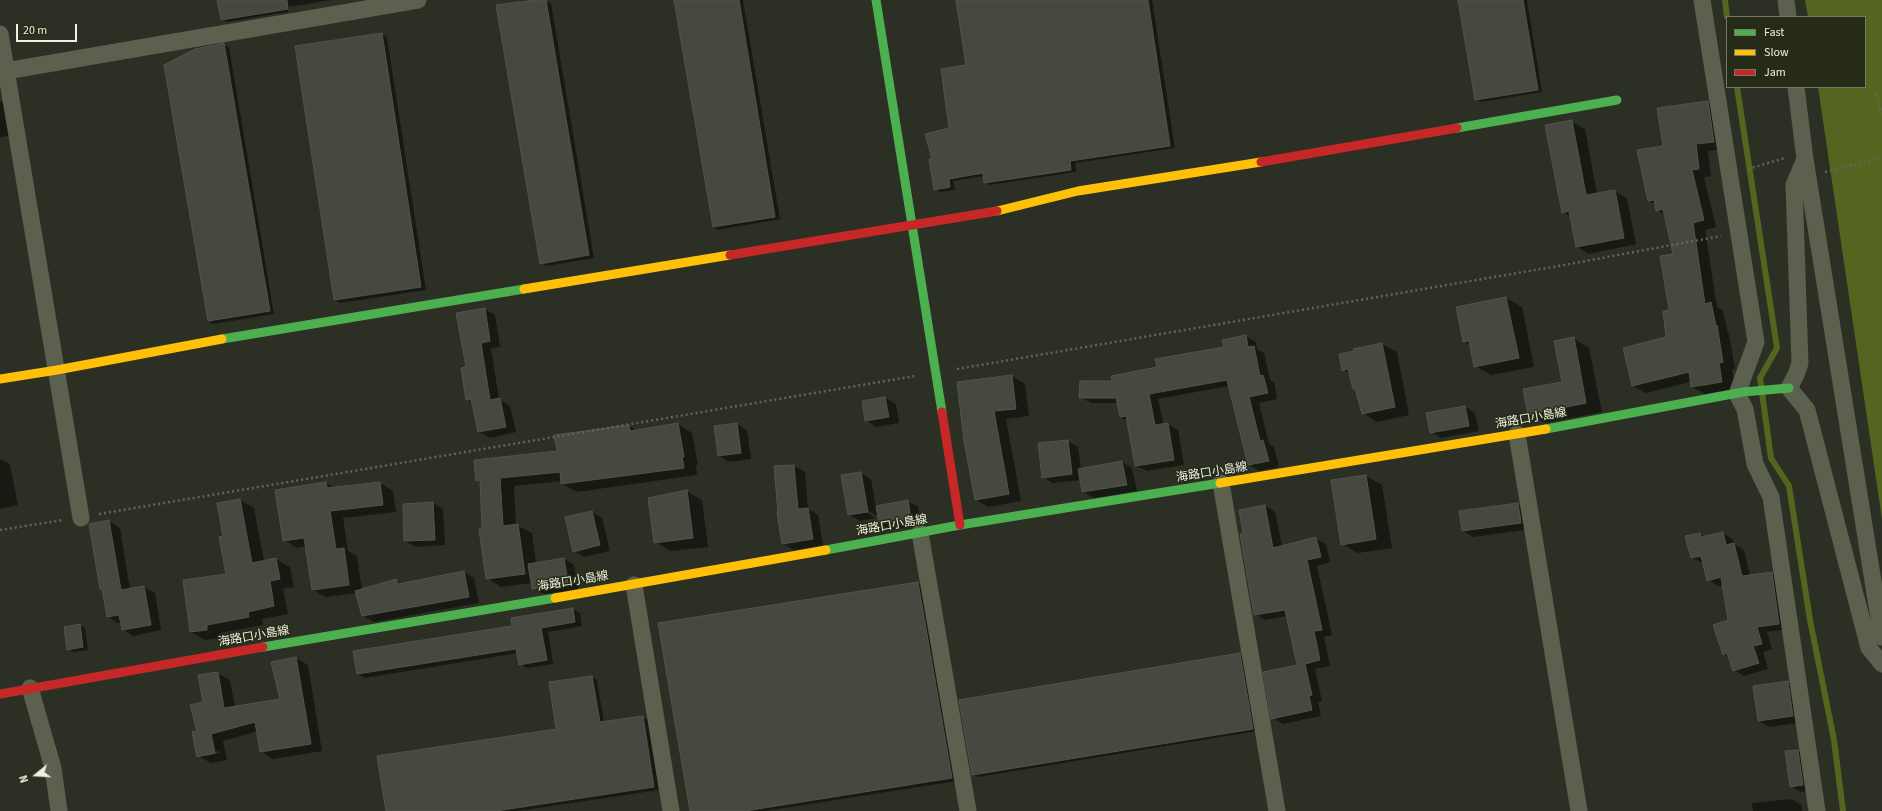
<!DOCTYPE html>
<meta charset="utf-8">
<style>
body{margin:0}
#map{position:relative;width:1882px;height:811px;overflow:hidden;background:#2c3024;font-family:"Source Sans 3",sans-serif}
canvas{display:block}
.legend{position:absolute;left:1726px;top:16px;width:140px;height:72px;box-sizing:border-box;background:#252b16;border:1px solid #757a68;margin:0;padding:5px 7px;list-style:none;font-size:12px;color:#ecf1e3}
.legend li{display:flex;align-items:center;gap:8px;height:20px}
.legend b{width:20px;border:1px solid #757a68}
.north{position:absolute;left:16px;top:755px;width:40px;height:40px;-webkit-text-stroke:3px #252b16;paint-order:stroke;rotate:252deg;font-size:11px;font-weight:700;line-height:16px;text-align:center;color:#ecf1e3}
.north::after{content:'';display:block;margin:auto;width:14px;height:18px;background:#ecf1e3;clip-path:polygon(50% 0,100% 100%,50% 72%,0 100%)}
.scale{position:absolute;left:16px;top:24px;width:61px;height:18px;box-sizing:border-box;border:2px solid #ecf1e3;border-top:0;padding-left:5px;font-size:12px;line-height:14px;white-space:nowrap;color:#ecf1e3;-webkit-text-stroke:3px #252b16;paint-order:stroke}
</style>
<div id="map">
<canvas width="1882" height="811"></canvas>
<ul class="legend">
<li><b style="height:5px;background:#4caf50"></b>Fast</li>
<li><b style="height:5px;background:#ffc107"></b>Slow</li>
<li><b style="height:5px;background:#c62828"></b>Jam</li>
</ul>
<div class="north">N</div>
<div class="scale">20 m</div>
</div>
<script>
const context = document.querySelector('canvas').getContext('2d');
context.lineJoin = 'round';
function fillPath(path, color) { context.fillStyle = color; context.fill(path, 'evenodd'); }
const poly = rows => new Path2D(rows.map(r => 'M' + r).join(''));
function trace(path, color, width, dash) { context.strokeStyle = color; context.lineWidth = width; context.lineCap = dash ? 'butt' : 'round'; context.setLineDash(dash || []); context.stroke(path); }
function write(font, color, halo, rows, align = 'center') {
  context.font = font + ' "Source Sans 3","Noto Sans JP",sans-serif'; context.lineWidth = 3; context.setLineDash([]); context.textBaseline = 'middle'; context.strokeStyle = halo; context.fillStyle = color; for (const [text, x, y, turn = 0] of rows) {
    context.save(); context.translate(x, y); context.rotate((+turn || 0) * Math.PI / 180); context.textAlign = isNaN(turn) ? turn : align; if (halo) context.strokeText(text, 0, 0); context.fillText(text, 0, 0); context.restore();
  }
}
const water = poly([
 [1805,0,1882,0,1882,519,1818,87,1865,87,1865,17,1808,17]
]);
const shadow = poly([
 [218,0,331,0,288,7,288,12,227,22,222,20],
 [543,0,551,3,594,258,546,266,541,263],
 [675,0,743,0,780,219,718,230,713,227],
 [957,0,1152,0,1175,148,1075,163,1076,172,990,185,985,182,984,176,953,181,955,190,940,192,935,189,933,159,950,129,967,66],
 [1459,0,1527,0,1542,92,1481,102,1476,100],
 [382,34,387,37,426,290,340,303,335,300],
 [224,45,229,47,274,314,213,324,208,321],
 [0,101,11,107,16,135,0,137],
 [1708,102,1720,109,1726,149,1708,151,1711,176,1704,177,1716,227,1705,230,1717,307,1723,311,1728,333,1729,334,1735,369,1732,370,1735,389,1705,394,1692,387,1691,382,1646,393,1633,386,1668,338,1675,255,1665,215,1657,210,1656,205,1649,201,1664,146],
 [1572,122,1585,129,1597,194,1615,191,1627,198,1636,244,1589,254,1576,246,1571,217,1563,212],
 [1506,298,1522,307,1534,367,1491,375,1475,366,1471,345,1464,342],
 [485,309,495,315,500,347,491,348,499,399,510,406,516,432,490,438,479,432,473,403,467,399,467,368],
 [1246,336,1256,342,1257,349,1264,353,1270,380,1274,382,1277,399,1259,403,1269,444,1274,447,1279,467,1259,471,1249,465,1229,386,1158,399,1164,425,1168,424,1178,430,1184,465,1147,471,1136,466,1128,421,1120,417,1118,403,1091,403,1080,397,1113,382,1225,348],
 [1573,338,1589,348,1602,412,1545,423,1529,414,1563,383],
 [1382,344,1397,352,1409,415,1377,422,1363,413,1357,390,1354,388,1350,374,1343,370,1355,352,1355,350],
 [1012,376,1025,384,1029,416,1006,419,1021,501,989,507,976,500,966,441],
 [885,398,896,404,899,423,876,427,866,420],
 [1465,407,1475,413,1479,431,1441,438,1431,432],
 [678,424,692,433,698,465,696,465,697,475,577,492,562,484,562,481,514,486,516,525,532,533,536,563,564,559,574,565,578,589,544,594,533,588,532,583,501,587,487,578,481,482,477,480,629,426,638,431],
 [737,424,747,430,751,459,729,462,719,456],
 [1067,441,1078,447,1081,469,1122,462,1132,468,1137,491,1094,498,1083,492,1081,480,1053,483,1043,477],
 [0,459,10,464,18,505,0,509],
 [794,466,805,472,808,509,818,515,823,545,794,550,783,544,778,514,779,513,776,467],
 [861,473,871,479,876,507,908,501,918,507,921,525,890,530,880,524,879,517,864,508,863,510,876,518,860,521,849,515],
 [1366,476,1382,485,1392,548,1358,553,1342,544,1332,481],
 [326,483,334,488,380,483,393,491,396,512,343,518,348,551,357,556,362,590,396,580,403,584,464,572,474,578,479,603,374,622,363,616,357,593,326,597,313,590,306,546,297,548,284,540],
 [686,491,702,500,708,547,671,551,655,542],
 [240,500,254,508,264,561,276,559,290,567,294,587,283,589,288,614,262,619,263,625,220,633,221,638,205,640,191,632,228,574,224,537],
 [433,503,443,509,445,545,416,547,405,541],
 [1518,504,1528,510,1532,529,1473,537,1463,531],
 [1265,506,1275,512,1282,546,1315,538,1326,544,1330,562,1317,566,1332,635,1324,637,1330,666,1315,669,1322,701,1318,702,1321,716,1283,724,1272,718,1298,666,1287,616,1265,620,1255,614,1244,534],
 [592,512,602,518,610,551,584,557,574,551],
 [109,521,120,528,130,589,144,587,155,593,161,630,133,636,123,629,121,622,118,623,108,617,103,590,101,589],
 [1723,533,1733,539,1734,544,1744,550,1750,576,1772,573,1782,579,1789,629,1767,632,1772,649,1763,652,1768,669,1744,676,1734,670,1730,658,1724,654,1729,621,1724,585,1718,586,1708,580,1703,563,1692,558,1700,534,1706,537],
 [918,583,923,586,957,781,765,811,691,811],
 [573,609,580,613,582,626,548,632,553,664,527,668,520,664,518,653,365,678,358,674],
 [80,625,85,628,88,650,73,652,68,649],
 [1240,654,1245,657,1257,731,978,777,973,775],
 [296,658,308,665,322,751,273,759,261,751,258,731,223,741,227,760,211,763,198,756,198,732,204,702,217,673,230,680,235,707,281,700],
 [219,751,220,753,207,756,207,753],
 [592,677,597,680,604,723,642,717,648,720,659,790,518,811,387,811,557,730],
 [1788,682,1798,688,1803,722,1770,727,1759,721],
 [1798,751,1808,757,1813,791,1801,792,1791,786],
 [1791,799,1802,805,1802,811,1753,811,1752,803]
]);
const stream = poly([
 [1725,0,1727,17],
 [1737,87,1777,348,1760,378,1771,458,1789,486,1810,620,1834,740,1843,811]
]);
const building = poly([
 [217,0,287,0,288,9,221,20,217,0],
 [535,0,546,0,589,255,540,264,496,5,535,0],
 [674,0,739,0,775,217,713,227,674,0],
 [956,0,1148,0,1170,146,1070,161,1071,170,984,183,983,173,949,179,950,187,934,190,929,159,932,159,925,134,949,128,941,69,966,65,956,0],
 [1458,0,1523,0,1538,90,1475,100,1458,0],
 [382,33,421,287,334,300,295,46,382,33],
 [224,43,270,311,208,321,164,65,195,49,224,43],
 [1708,101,1714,142,1696,144,1699,169,1692,170,1704,220,1693,223,1705,304,1711,302,1716,326,1717,325,1723,362,1719,363,1722,382,1691,387,1689,372,1632,386,1623,348,1666,337,1663,311,1669,310,1660,256,1673,254,1663,209,1656,211,1654,200,1648,201,1637,150,1663,146,1657,108,1708,101],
 [1572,120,1586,195,1615,190,1624,238,1576,247,1569,211,1562,213,1545,125,1572,120],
 [1506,297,1519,358,1474,367,1469,341,1463,342,1456,307,1506,297],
 [485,308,490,341,481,343,490,400,500,398,506,427,478,432,471,399,466,400,461,368,466,367,456,313,485,308],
 [1246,335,1248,347,1254,346,1260,376,1263,375,1268,393,1249,397,1260,441,1263,440,1269,461,1248,465,1227,380,1149,394,1155,425,1168,423,1174,460,1135,466,1126,416,1120,417,1116,398,1079,398,1080,381,1112,381,1111,376,1157,367,1155,359,1224,347,1222,340,1246,335],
 [1574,337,1586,403,1528,415,1523,389,1562,382,1554,341,1574,337],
 [1382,343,1395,407,1362,414,1355,388,1353,389,1348,369,1342,371,1339,354,1354,351,1353,349,1382,343],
 [1012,375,1016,409,994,411,1009,494,975,500,964,441,957,382,1012,375],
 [885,397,889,417,865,421,862,401,885,397],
 [1465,406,1469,426,1430,433,1426,413,1465,406],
 [678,423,684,457,682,457,684,468,561,484,560,472,500,478,503,526,518,524,525,574,486,579,479,529,482,529,480,480,476,481,474,460,557,451,554,435,629,425,630,431,678,423],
 [737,423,741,453,718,456,714,426,737,423],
 [1068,440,1072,474,1042,478,1038,443,1068,440],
 [1122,461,1127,485,1082,492,1078,469,1122,461],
 [794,465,798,509,808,508,813,539,782,544,777,513,778,512,774,466,794,465],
 [861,472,868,512,848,515,841,475,861,472],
 [1366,475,1376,539,1341,545,1331,480,1366,475],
 [326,482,327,488,380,482,383,505,330,511,336,549,344,548,349,585,312,590,304,538,283,541,275,490,326,482],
 [687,490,693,538,654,543,648,498,687,490],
 [240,499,252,563,276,558,280,579,270,581,274,606,248,612,249,617,207,625,207,630,190,632,183,580,226,574,219,537,223,536,217,503,240,499],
 [908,500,911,519,879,524,876,506,908,500],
 [433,502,435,540,404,541,403,504,433,502],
 [1518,503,1521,523,1462,531,1459,511,1518,503],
 [1265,505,1273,548,1316,537,1321,557,1307,560,1322,630,1314,631,1320,660,1305,664,1312,695,1309,696,1312,710,1271,719,1263,672,1297,665,1285,610,1254,615,1240,534,1243,533,1239,510,1265,505],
 [592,511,600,545,573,552,565,517,592,511],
 [109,520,121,590,144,586,151,625,122,630,119,615,107,617,102,589,100,589,89,524,109,520],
 [1723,532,1726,545,1734,543,1742,576,1772,572,1779,624,1757,627,1762,644,1753,646,1759,663,1733,671,1727,653,1723,655,1713,625,1728,620,1721,577,1707,581,1701,556,1691,558,1685,536,1700,533,1701,537,1723,532],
 [564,558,568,583,532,589,528,564,564,558],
 [464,571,469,597,362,616,355,591,396,579,398,584,464,571],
 [918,582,952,778,745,811,690,811,658,623,918,582],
 [573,608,575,622,541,628,547,660,519,665,516,649,357,674,353,651,512,626,511,618,573,608],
 [80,624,83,647,67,650,64,627,80,624],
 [1240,653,1253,729,972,775,959,700,1240,653],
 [296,657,311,744,260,752,255,722,211,734,215,753,197,757,192,732,197,731,190,705,203,702,198,675,218,672,224,708,280,699,271,662,296,657],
 [592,676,600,722,643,716,654,787,496,811,386,811,377,756,556,729,549,682,592,676],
 [1788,681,1793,716,1758,721,1753,686,1788,681],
 [1798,750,1803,785,1790,787,1785,751,1798,750]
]);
const path = poly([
 [1876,94,1882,114],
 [1748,169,1785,158],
 [1825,172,1882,158],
 [957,369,1564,265,1721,236],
 [99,514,915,376],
 [0,530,63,520]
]);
const street = poly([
 [1702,0,1756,342,1737,394,1745,409,1755,464,1771,497,1817,811],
 [1786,0,1788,17],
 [0,34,81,518],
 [0,72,418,0],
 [1796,87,1805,159,1794,185,1800,363,1796,375,1789,388,1807,410,1869,648,1882,664],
 [1805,159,1882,637],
 [1517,434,1579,811],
 [1221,483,1277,811],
 [920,533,968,811],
 [634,585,671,811],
 [30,688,53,768,59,811]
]);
const fast = poly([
 [876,0,942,412],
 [1457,128,1617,100],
 [222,339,524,289],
 [1546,429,1743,392,1789,388],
 [826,550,960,525,1220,483],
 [263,647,555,598]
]);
const slow = poly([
 [997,211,1078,191,1261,162],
 [524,289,730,255],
 [0,379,57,370,222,339],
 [1220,483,1546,429],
 [555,598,826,550]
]);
const jam = poly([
 [1261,162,1457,128],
 [730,255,997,211],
 [942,412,960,525],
 [0,694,263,647]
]);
const streetNames = [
 ["海路口小島線",1531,419,-10],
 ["海路口小島線",1212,473,-9],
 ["海路口小島線",892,526,-10],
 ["海路口小島線",573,582,-9],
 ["海路口小島線",254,637,-10]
];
fillPath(water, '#53651f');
fillPath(shadow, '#0007');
trace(stream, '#53651f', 6);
fillPath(building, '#464940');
trace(building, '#51544a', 1);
trace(path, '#62665a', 2.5, [2, 3]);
trace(street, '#5b604f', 17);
trace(fast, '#4caf50', 9);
trace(slow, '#ffc107', 9);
trace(jam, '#c62828', 9);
write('12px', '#ecf1e3', '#252b16', streetNames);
</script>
